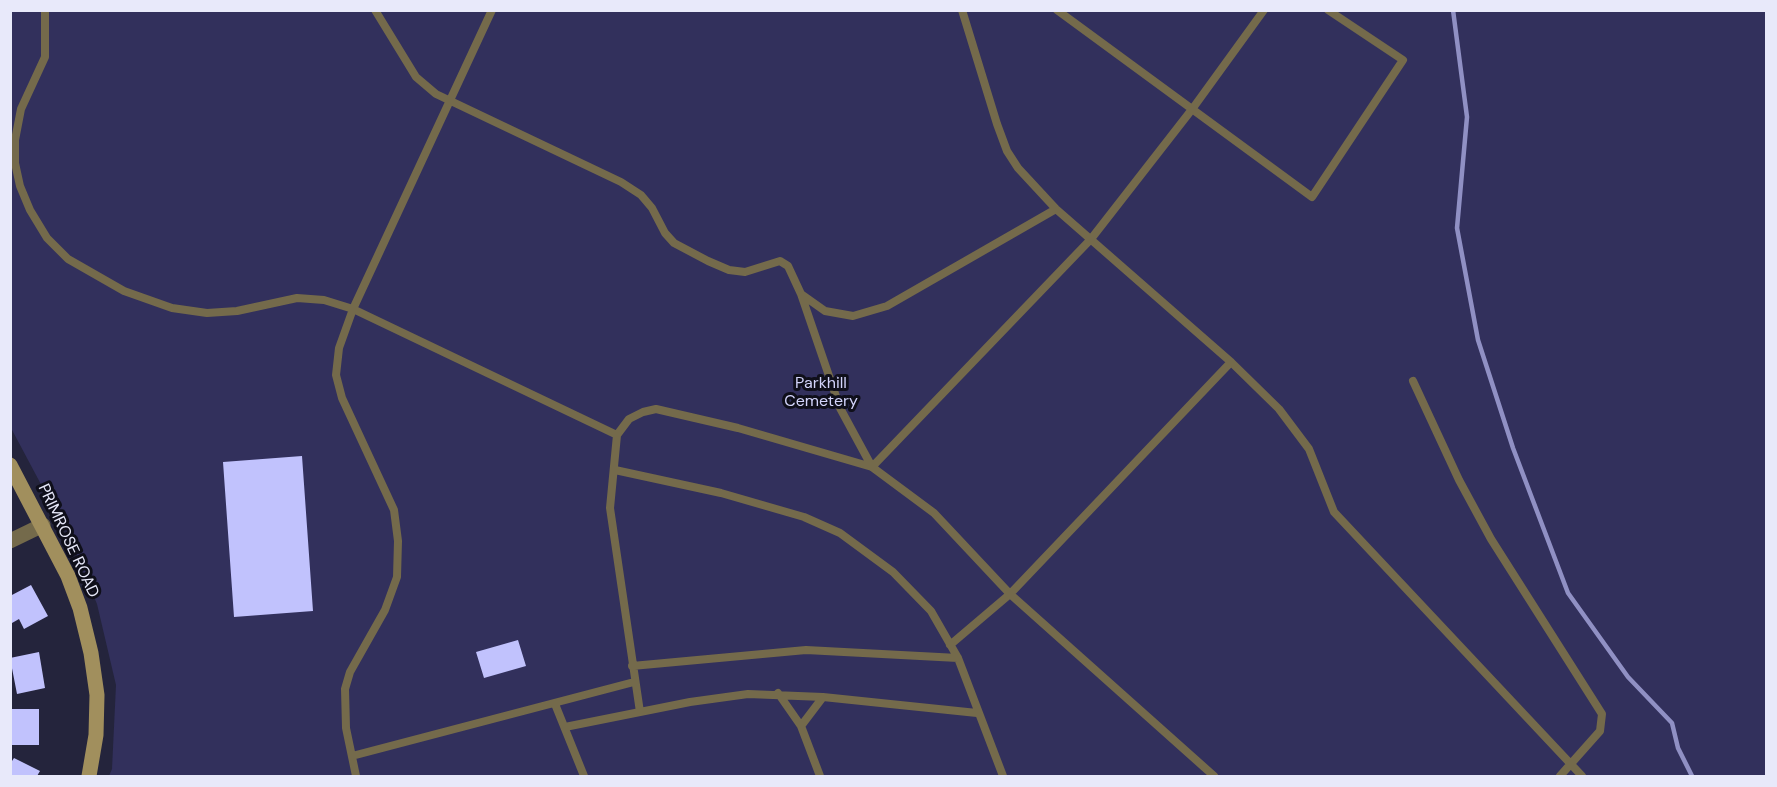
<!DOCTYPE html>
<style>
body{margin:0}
#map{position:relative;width:1777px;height:787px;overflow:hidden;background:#24243c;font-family:"DM Sans",sans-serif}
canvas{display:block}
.frame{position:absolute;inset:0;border:12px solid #e8e9fa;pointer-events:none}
</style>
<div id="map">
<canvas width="1777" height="787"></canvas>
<div class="frame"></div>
</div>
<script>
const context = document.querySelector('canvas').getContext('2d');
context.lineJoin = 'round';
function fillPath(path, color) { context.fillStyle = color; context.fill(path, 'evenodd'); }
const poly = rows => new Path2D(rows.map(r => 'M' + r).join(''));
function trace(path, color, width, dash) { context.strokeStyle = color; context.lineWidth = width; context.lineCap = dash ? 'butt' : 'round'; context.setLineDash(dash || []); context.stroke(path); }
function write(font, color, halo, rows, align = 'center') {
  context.font = font + ' "DM Sans",sans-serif'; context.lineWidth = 6; context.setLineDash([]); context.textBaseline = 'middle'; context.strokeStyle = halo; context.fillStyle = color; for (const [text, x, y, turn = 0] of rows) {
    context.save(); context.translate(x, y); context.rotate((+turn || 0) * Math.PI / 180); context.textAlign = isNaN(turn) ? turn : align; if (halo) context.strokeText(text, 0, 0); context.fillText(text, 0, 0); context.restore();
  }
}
const green = poly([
 [10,11,1766,11,1766,776,109,776,112,769,116,685,97,604,69,537,11,428]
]);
const stream = poly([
 [1453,10,1467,117,1457,228,1478,340,1513,448,1568,593,1628,677,1672,723,1678,748,1692,776]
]);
const building = poly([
 [302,456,313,611,234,617,223,462],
 [31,585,48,616,24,629,19,619,12,623,10,621,10,596],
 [518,640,526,666,484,678,476,652],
 [39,652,45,688,17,694,10,658],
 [10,709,39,709,39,745,10,745],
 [14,758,40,771,37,776,10,776,10,764]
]);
const lane = poly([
 [45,10,45,57,21,109,15,140,15,163,20,186,30,210,47,238,68,259,124,291,172,308,207,313,237,311,297,298,324,300,353,309,617,435,629,419,643,412,656,409,738,428,872,467,934,513,1010,594,1214,776],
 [375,10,416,77,436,94,621,182,641,195,652,208,665,233,674,243,708,261,729,270,745,272,780,261,788,266,801,294,825,311,853,316,887,306,1056,209],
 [962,10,997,124,1007,151,1018,168,1056,209,1231,362,1279,409,1309,449,1334,512,1582,776],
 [1057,10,1312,197,1403,60,1328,10],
 [801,294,840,408,872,467,1091,239,1193,108,1264,10],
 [1413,381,1459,480,1491,539,1602,714,1600,731,1560,776],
 [617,435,610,508,640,712],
 [615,470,721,493,804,517,840,533,893,572,931,611,958,658,1003,776],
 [950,645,1010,594,1231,362],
 [632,666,806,650,958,658],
 [778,693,801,726],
 [555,704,584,776],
 [565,727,690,702,748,694,823,697],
 [352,756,634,682],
 [356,776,346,728,345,689,350,672,385,610,397,577,398,541,394,510,342,398,336,375,339,348,353,309,492,10],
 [820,776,801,726,823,697,977,713]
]);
const street = poly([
 [10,541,43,525]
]);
const secondary = poly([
 [10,465,68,576,80,608,91,653,97,695,96,735,89,776]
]);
const parkNames = [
 ["Parkhill",821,384],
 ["Cemetery",821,402]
];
const streetNames = [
 ["PRIMROSE ROAD",68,541,65]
];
fillPath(green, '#32305c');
trace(stream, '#9090c4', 4.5);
fillPath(building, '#c1c2fd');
trace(lane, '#746a4b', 8);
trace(street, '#746a4b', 15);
trace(secondary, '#a18f5d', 15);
write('16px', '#d3d4fb', '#0f0f1a', parkNames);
write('16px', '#e8e9fa', '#0f0f1a', streetNames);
</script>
